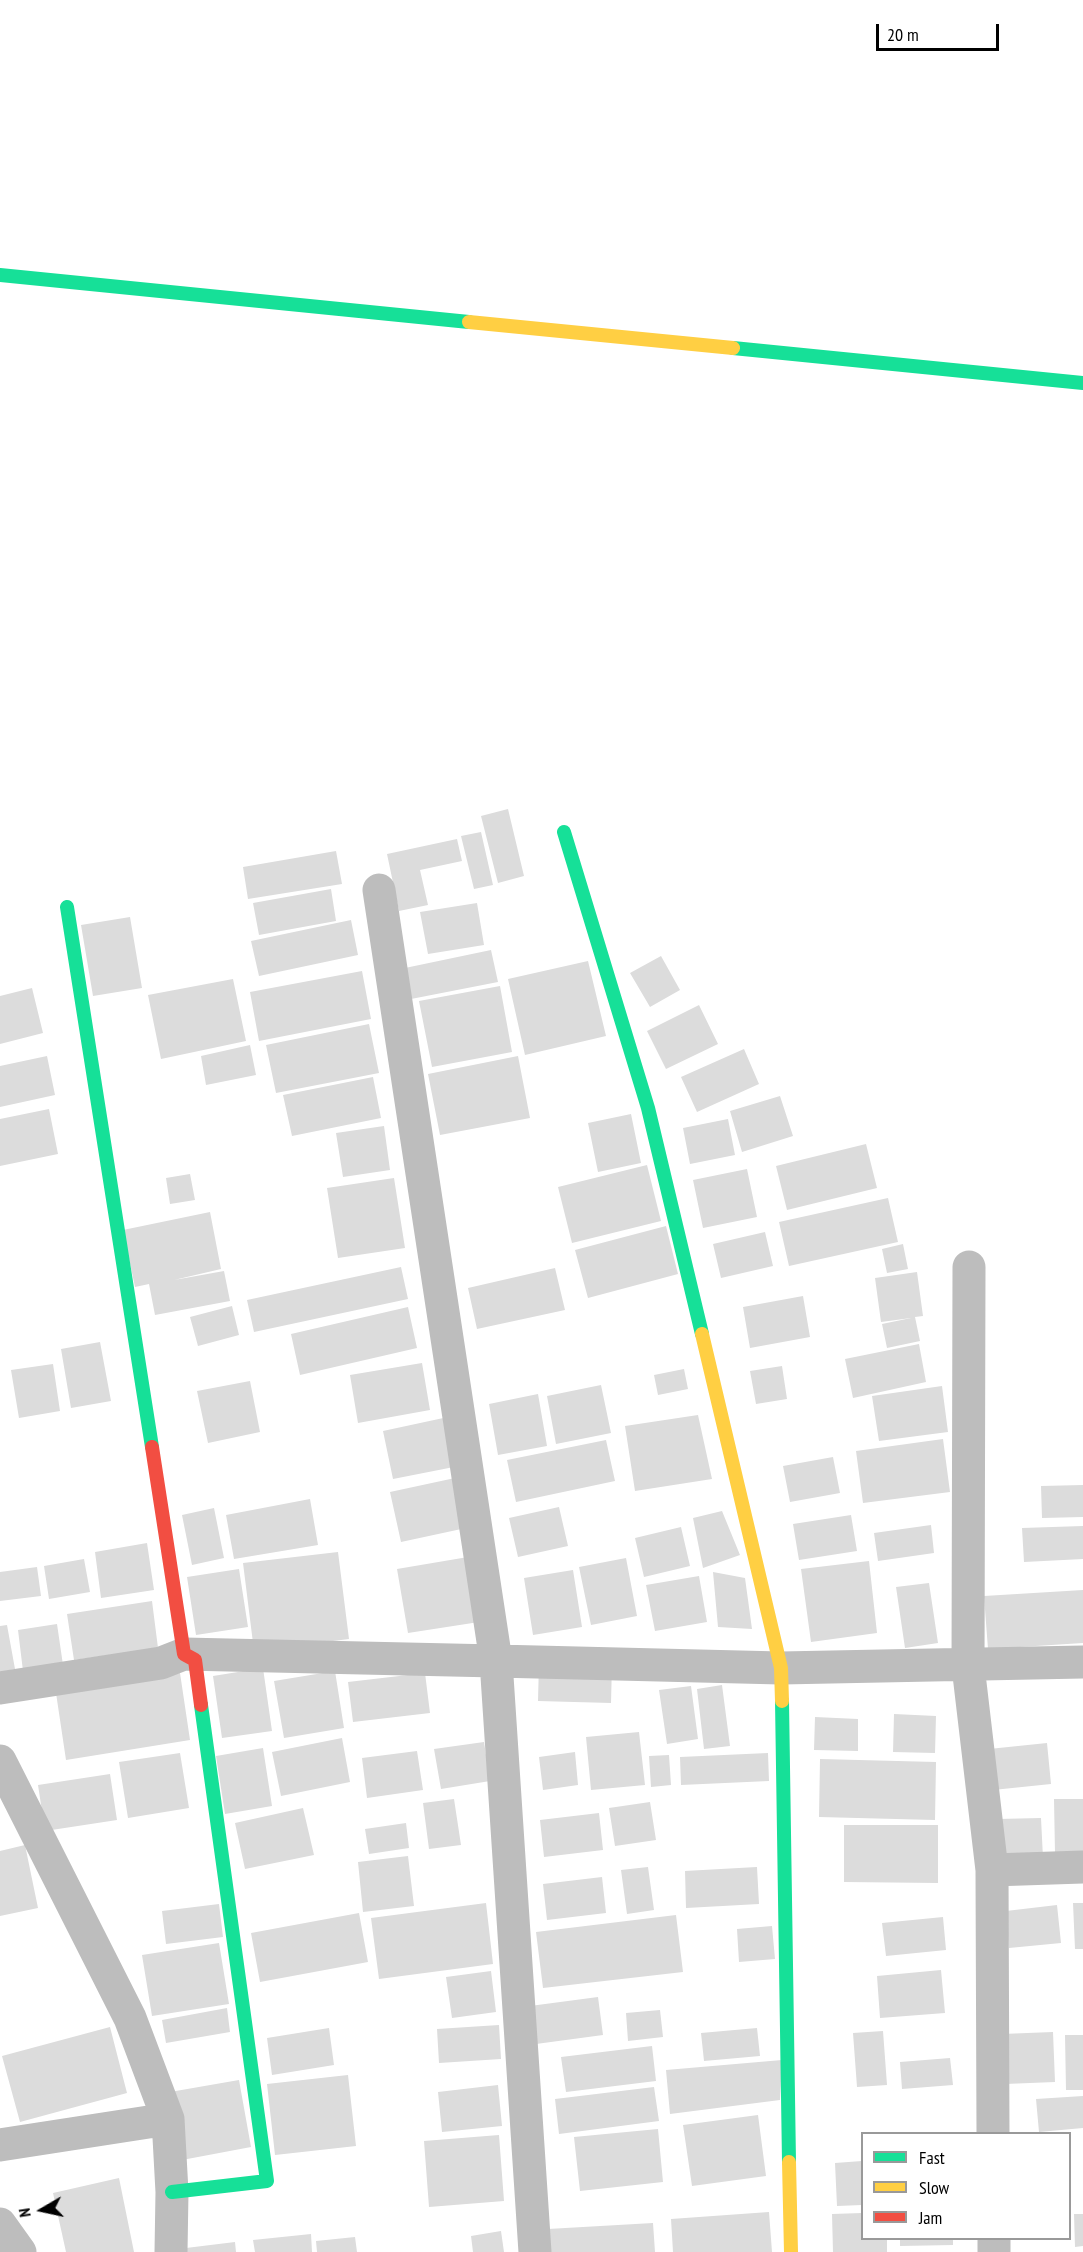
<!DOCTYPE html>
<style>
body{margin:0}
#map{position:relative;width:1083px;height:2252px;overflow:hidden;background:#fff;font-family:"PT Sans Narrow",sans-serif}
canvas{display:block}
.legend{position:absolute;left:861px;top:2132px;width:210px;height:108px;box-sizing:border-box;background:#fff;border:2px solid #999;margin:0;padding:8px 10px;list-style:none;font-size:18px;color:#000}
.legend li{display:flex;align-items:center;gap:12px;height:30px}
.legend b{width:30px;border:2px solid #999}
.north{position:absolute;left:12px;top:2180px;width:60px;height:60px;-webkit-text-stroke:4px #fff;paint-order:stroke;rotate:261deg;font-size:16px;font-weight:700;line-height:24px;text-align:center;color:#000}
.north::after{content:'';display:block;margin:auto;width:21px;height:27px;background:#000;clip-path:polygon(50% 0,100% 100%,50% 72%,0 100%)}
.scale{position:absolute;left:876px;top:24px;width:123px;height:27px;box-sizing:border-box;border:3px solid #000;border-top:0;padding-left:8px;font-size:18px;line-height:21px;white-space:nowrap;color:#000;-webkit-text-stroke:4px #fff;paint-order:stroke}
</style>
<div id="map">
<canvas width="1083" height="2252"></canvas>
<ul class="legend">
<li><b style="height:8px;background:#16e098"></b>Fast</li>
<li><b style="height:8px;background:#ffcf43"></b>Slow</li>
<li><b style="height:8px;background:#f24e42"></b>Jam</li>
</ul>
<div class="north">N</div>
<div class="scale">20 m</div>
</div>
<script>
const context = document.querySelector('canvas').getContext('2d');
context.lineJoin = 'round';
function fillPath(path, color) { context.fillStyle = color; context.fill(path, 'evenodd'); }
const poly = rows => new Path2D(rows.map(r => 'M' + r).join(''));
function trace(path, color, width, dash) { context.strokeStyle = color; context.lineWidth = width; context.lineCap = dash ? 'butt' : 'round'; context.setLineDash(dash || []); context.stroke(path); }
const building = poly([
 [508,809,524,876,498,883,481,816],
 [481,832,493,885,474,889,461,836],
 [457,839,462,861,420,870,428,905,399,911,387,854],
 [336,851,342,884,248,899,243,867],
 [331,889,336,921,259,935,253,903],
 [477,903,484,945,428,954,420,912],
 [130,917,142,988,93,996,81,925],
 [351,920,358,955,259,976,251,941],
 [491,950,498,982,411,999,405,968],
 [661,956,680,990,650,1007,630,973],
 [588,961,606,1036,525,1055,508,979],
 [362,971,371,1019,259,1041,250,992],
 [233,979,246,1041,161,1059,148,995],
 [500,986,512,1052,432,1067,419,1001],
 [32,988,43,1033,0,1044,0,996],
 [699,1005,718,1044,666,1069,647,1031],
 [369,1024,379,1073,276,1093,266,1045],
 [250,1045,256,1075,206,1085,201,1056],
 [744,1049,759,1084,697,1112,681,1077],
 [47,1056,55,1095,0,1107,0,1066],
 [518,1056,530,1118,440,1135,428,1074],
 [373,1077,381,1118,292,1136,283,1095],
 [780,1096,793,1136,742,1152,730,1111],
 [49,1109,58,1154,0,1166,0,1119],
 [631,1114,641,1163,598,1172,588,1123],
 [728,1119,735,1155,690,1164,683,1128],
 [384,1126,390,1170,343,1177,336,1133],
 [866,1144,877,1188,787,1210,776,1166],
 [647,1165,661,1221,572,1243,558,1187],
 [747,1169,757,1217,703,1228,693,1180],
 [190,1174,195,1200,170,1204,166,1178],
 [394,1178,405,1248,338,1258,327,1188],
 [888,1198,898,1242,789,1266,779,1222],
 [210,1212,221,1269,174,1280,224,1271,230,1301,155,1315,149,1284,135,1287,123,1230],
 [666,1226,678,1274,588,1298,575,1250],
 [765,1232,773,1266,721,1278,713,1244],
 [903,1244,908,1269,887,1273,882,1249],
 [401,1267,408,1299,254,1332,247,1300],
 [555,1268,565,1310,477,1329,468,1288],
 [917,1272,923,1316,915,1317,920,1341,887,1348,882,1324,911,1318,881,1322,875,1278],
 [803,1296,810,1337,750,1348,743,1307],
 [232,1306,239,1335,198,1346,190,1317],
 [408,1307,417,1348,300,1375,291,1334],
 [100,1342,111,1401,71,1408,61,1349],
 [919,1344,926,1382,853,1398,845,1359],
 [422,1363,430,1410,358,1423,350,1375],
 [53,1364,60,1411,19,1418,11,1370],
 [782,1366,787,1399,756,1404,750,1371],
 [684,1369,688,1389,658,1395,654,1375],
 [250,1381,260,1432,208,1443,197,1391],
 [601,1385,611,1433,556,1444,547,1396],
 [942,1386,948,1432,879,1441,872,1396],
 [538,1394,547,1446,498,1455,489,1404],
 [698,1415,712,1479,635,1491,625,1426],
 [448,1417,459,1466,393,1479,383,1431],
 [943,1439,950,1492,863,1503,856,1451],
 [606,1440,615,1481,516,1502,507,1460],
 [833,1457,840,1493,790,1502,783,1466],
 [455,1478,466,1528,401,1542,390,1492],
 [1083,1485,1083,1517,1042,1518,1041,1486],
 [310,1499,318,1545,234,1559,226,1515],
 [559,1507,568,1546,518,1557,509,1518],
 [214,1508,224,1558,192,1565,182,1515],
 [722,1511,740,1555,703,1568,693,1518],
 [851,1515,857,1551,799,1560,793,1524],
 [931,1525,934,1553,878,1561,874,1533],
 [1083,1526,1083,1559,1024,1562,1022,1528],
 [681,1527,690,1566,644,1577,635,1538],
 [147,1543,154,1590,101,1598,95,1552],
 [338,1552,349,1639,254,1651,243,1563],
 [468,1557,479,1622,408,1633,397,1569],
 [626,1558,637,1616,591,1625,579,1567],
 [84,1559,90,1592,49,1599,44,1566],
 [869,1561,877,1633,811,1642,801,1569],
 [37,1567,41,1596,0,1601,0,1572],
 [239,1569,248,1627,196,1635,187,1577],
 [573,1570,582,1627,533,1635,524,1578],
 [713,1572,745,1578,752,1629,718,1627],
 [699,1576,707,1622,655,1631,646,1585],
 [929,1583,938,1643,905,1648,896,1587],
 [1083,1590,1083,1643,988,1649,984,1596],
 [152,1601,158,1648,74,1660,67,1614],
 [57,1624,63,1665,23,1671,18,1630],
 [7,1625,15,1669,0,1672,0,1626],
 [539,1662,612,1664,611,1703,538,1701],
 [263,1668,272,1731,222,1738,213,1676],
 [335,1671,344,1728,284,1738,274,1681],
 [180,1673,190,1740,66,1760,56,1693],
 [425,1673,430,1713,353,1722,348,1682],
 [722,1685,730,1746,704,1749,697,1689],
 [691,1686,698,1739,667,1744,659,1690],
 [894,1714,936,1716,935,1753,893,1752],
 [815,1717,858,1719,858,1751,814,1750],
 [639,1732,645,1785,591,1790,586,1737],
 [342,1738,350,1782,281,1796,272,1752],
 [484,1742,490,1781,441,1789,434,1749],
 [1047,1743,1051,1784,993,1790,989,1749],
 [263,1748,272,1806,225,1814,216,1756],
 [417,1751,423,1790,367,1798,362,1758],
 [575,1752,578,1785,543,1790,539,1757],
 [180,1753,189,1808,128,1818,119,1762],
 [768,1753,769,1781,681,1785,680,1757],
 [669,1755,671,1785,651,1787,649,1756],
 [820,1759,936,1762,935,1820,819,1817],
 [110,1774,117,1820,45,1831,38,1785],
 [454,1799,461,1845,429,1849,423,1803],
 [1054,1799,1083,1799,1083,1853,1055,1853],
 [650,1802,656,1840,615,1846,609,1808],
 [303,1808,314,1855,245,1869,235,1823],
 [599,1813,603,1850,544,1857,540,1820],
 [1041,1818,1043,1858,999,1860,998,1819],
 [406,1823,409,1848,369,1854,365,1829],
 [844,1825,938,1825,938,1883,844,1882],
 [25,1845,38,1908,0,1916,0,1851],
 [408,1856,414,1906,363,1912,358,1862],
 [648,1867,654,1910,627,1914,621,1870],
 [757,1867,759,1904,686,1908,685,1871],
 [602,1877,606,1913,547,1920,543,1884],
 [486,1903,493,1964,379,1979,371,1918],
 [1073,1903,1083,1903,1083,1949,1075,1949],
 [219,1904,223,1937,166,1944,162,1911],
 [1057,1905,1061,1943,1009,1948,1006,1911],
 [359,1913,368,1962,260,1982,251,1933],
 [676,1915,683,1972,543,1988,536,1932],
 [943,1917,946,1950,886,1956,882,1923],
 [772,1926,775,1959,739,1962,737,1929],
 [219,1943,229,2004,152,2016,142,1955],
 [941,1970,945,2013,880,2018,877,1976],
 [491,1971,496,2012,452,2018,446,1977],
 [598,1997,603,2035,536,2044,530,2006],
 [227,2008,230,2032,166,2043,162,2020],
 [660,2010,663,2037,628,2041,626,2013],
 [499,2025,501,2059,439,2063,437,2029],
 [110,2027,127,2093,20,2122,2,2056],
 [329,2028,334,2065,272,2075,267,2038],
 [757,2028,760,2056,704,2061,701,2033],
 [883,2031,887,2085,857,2087,853,2033],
 [1053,2032,1055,2082,1005,2084,1002,2034],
 [1065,2035,1083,2035,1083,2090,1066,2090],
 [652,2046,656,2081,566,2092,561,2057],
 [950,2058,953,2085,902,2089,900,2062],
 [782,2060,780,2100,670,2114,666,2070],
 [348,2075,356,2146,275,2155,267,2084],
 [239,2080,251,2147,182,2160,170,2092],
 [498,2085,502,2126,442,2132,438,2092],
 [654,2087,659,2121,559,2134,555,2099],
 [1083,2096,1083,2128,1039,2132,1036,2099],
 [758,2115,766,2176,692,2186,683,2125],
 [658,2129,663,2182,580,2191,574,2137],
 [499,2135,504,2201,429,2207,424,2141],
 [862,2161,862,2205,837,2206,835,2163],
 [119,2178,134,2252,66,2252,53,2193],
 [769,2212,772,2252,673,2252,671,2219],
 [862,2213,862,2238,887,2238,887,2252,833,2252,832,2214],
 [1074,2214,1083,2214,1083,2246,1075,2247],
 [653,2223,655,2252,549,2252,548,2229],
 [501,2231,504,2252,473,2252,471,2236],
 [311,2234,312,2252,255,2252,253,2240],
 [355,2237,357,2252,317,2252,316,2241],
 [900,2238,953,2238,953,2245,900,2246],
 [235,2242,236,2252,186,2252,186,2248]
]);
const street = poly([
 [379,890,496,1661,781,1668,1083,1662],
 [969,1267,968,1666,992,1870,993,2134],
 [0,1688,161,1663,184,1654,496,1661,535,2252],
 [0,1761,130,2018,168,2119,172,2192,171,2252],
 [992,1870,1083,1867],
 [0,2145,168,2119],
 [0,2224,20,2252],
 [994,2238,994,2252]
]);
const fast = poly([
 [0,275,469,322],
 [733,348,1083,383],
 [564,832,648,1108,702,1334],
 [67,907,152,1447],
 [782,1701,789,2162],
 [172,2192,267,2181,201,1705]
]);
const slow = poly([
 [469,322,733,348],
 [702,1334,781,1668,782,1701],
 [789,2162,791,2252]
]);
const jam = poly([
 [152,1447,184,1654,195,1660,201,1705]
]);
fillPath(building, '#dcdcdc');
trace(street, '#bdbdbd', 33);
trace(fast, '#16e098', 14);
trace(slow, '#ffcf43', 14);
trace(jam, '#f24e42', 14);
</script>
